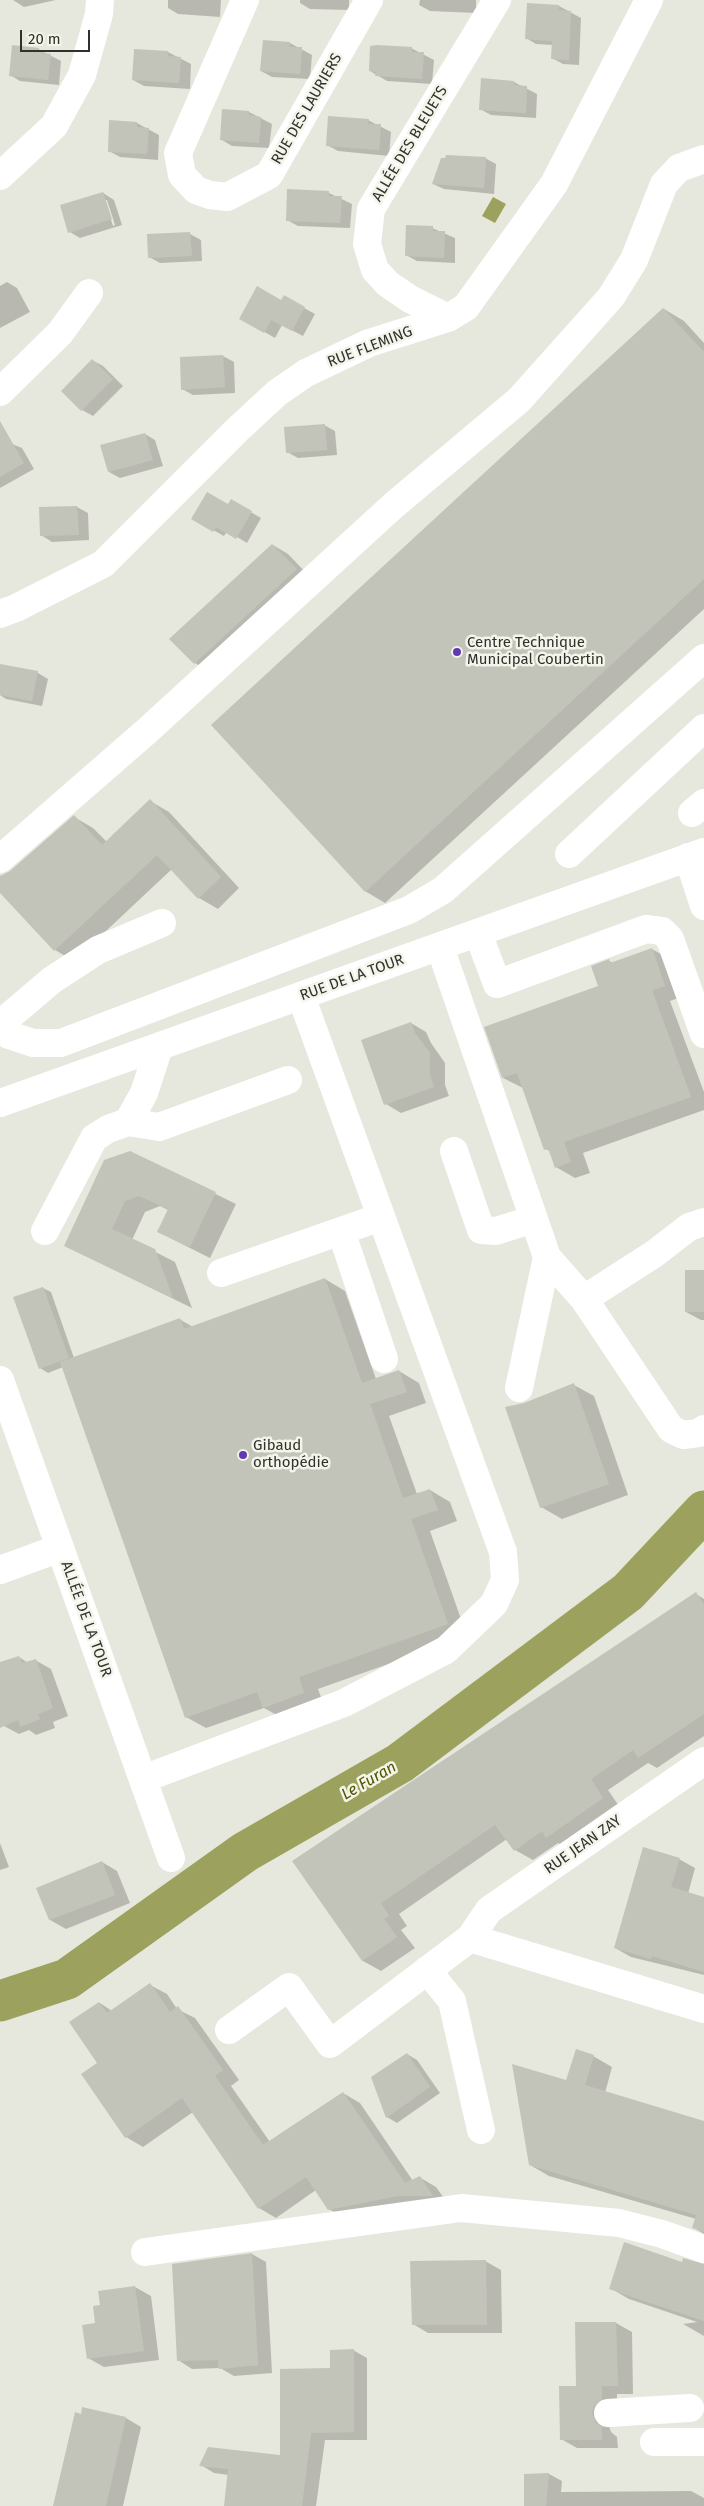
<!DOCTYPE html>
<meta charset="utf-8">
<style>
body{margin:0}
#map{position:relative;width:704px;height:2506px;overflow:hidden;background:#e6e7dd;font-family:"Fira Sans",sans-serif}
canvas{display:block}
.scale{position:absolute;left:20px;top:30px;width:70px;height:22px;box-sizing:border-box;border:2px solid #30312d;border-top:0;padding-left:6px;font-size:15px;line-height:18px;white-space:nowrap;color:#30312d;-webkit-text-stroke:4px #f3f5ea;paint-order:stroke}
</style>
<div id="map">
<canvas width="704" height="2506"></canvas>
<div class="scale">20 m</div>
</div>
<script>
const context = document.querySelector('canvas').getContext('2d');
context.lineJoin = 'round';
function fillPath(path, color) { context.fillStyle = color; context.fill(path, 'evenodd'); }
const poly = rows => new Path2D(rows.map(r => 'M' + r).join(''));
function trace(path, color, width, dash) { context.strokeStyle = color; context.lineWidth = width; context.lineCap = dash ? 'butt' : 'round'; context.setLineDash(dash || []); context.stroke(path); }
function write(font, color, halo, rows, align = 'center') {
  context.font = font + ' "Fira Sans",sans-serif'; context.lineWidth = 5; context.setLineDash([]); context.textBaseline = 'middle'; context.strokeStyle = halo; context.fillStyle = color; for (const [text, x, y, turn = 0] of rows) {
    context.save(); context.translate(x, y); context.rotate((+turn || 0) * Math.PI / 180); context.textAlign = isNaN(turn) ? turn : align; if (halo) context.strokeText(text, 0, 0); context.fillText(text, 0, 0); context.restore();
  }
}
const water = poly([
 [493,197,506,204,495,223,482,216]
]);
const shadow = poly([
 [13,0,56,0,24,7],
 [168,0,221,0,220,17,178,14,168,8],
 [300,0,349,0,349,10,310,9,300,3],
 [420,0,476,0,476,13,430,11,419,5],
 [559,6,581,18,579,65,563,64,552,58,553,45,536,44,526,38],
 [290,43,312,55,310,79,272,77,261,71],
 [411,48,434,60,432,84,387,81,370,71],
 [38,49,61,61,59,85,20,81,10,75],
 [136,50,168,52,191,64,190,89,144,86,133,80],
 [514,82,537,94,536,118,491,115,480,109],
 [249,112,272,124,269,148,232,146,222,140],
 [368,120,391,132,389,156,338,151,327,145],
 [137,123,159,135,158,160,120,157,109,151],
 [485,158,496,164,494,194,444,189,433,184],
 [103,193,114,200,122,225,80,238,70,232],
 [105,200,107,200,115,225,113,226],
 [329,193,352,204,350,228,298,226,287,220],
 [432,228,455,238,455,263,417,261,406,255],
 [190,234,201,240,202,261,160,263,149,257],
 [7,282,17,288,30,312,0,328,0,286],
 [284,297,315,314,303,336,282,325,275,338,240,318,282,302],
 [664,309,684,321,704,343,704,609,385,903,365,891],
 [223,356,234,362,235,393,193,395,182,389,181,358],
 [92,360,103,366,123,386,93,416,82,410,62,391],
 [324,425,335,431,337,455,298,458,287,452],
 [145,434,155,440,163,466,120,478,109,472],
 [0,439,22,448,34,469,0,488],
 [232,501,261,518,247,543,227,531,224,536,193,519,229,506],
 [77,507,88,513,89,540,52,542,41,535],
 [273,545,288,554,312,579,210,672,195,663],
 [0,673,38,673,48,679,42,706,6,699,0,695],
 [150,801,169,812,239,888,218,909,199,898,172,869,74,961,55,950,0,891,0,878,11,872,74,817,93,828,107,842],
 [652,949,671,960,684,996,670,1001,704,1092,704,1110,583,1153,590,1173,575,1178,556,1167,550,1151,545,1149,523,1088,503,1078,600,987,609,961,613,963],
 [411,1023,426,1032,431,1043,445,1063,445,1085,449,1096,401,1113,386,1104],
 [130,1152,236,1204,210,1258,158,1232,168,1210,160,1206,145,1212,132,1240,175,1262,192,1308,65,1246],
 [704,1272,704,1320,701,1320,686,1312],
 [325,1279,345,1291,376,1379,399,1371,419,1383,426,1403,389,1416,417,1494,430,1490,450,1502,457,1521,430,1531,467,1636,318,1689,324,1705,284,1719,264,1708,206,1728,186,1717,63,1367,48,1373,40,1368,43,1288,51,1292,74,1358,179,1319,193,1327],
 [574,1385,594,1396,628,1495,562,1519,541,1507,525,1404],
 [696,1594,704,1599,704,1736,657,1768,648,1763,608,1790,621,1809,565,1847,558,1843,533,1860,515,1850,507,1839,399,1914,407,1926,401,1930,415,1948,381,1971,363,1961,294,1861],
 [19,1657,28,1663,35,1660,51,1669,68,1716,53,1722,55,1728,36,1735,29,1730,19,1734,4,1726,0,1715,0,1663],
 [0,1843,9,1867,0,1870],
 [679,1859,695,1868,688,1894,704,1898,704,1975,631,1957,615,1948],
 [102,1862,117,1871,130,1903,66,1929,50,1920,38,1888],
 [150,1985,167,1994,177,2009,195,2018,239,2080,231,2086,270,2142,343,2093,360,2103,413,2181,419,2177,436,2187,449,2205,346,2219,329,2209,316,2190,276,2218,259,2208,193,2112,143,2147,126,2137,98,2063,100,2003,112,2011],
 [407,2054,417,2060,440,2093,397,2123,387,2117],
 [593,2056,612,2067,605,2093,704,2122,704,2234,693,2227,696,2219,549,2176,530,2165,567,2081],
 [252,2254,266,2262,272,2373,234,2376,220,2368,192,2369,178,2360],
 [485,2261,501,2270,502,2333,428,2333,413,2324],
 [683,2263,704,2265,704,2336,683,2324,697,2322,629,2299,610,2288],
 [135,2287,151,2296,159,2360,104,2367,88,2358,101,2306],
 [576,2323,616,2323,632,2332,633,2394,617,2394,617,2408,608,2423,611,2432,617,2437,618,2448,577,2448,561,2439,577,2388],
 [353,2350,367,2358,367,2440,325,2440,316,2506,225,2506,229,2475,214,2473,201,2465,281,2456,331,2369],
 [83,2409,126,2418,141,2427,123,2506,57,2506],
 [549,2474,562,2481,561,2492,691,2491,704,2498,704,2506,526,2506,525,2475]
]);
const river = poly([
 [0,2001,67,1979,245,1852,400,1763,628,1592,704,1511]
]);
const building = poly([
 [527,3,559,5,559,10,571,11,569,60,551,59,552,41,525,39],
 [263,40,290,42,289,47,302,47,300,74,260,71],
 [12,45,39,48,39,52,51,54,48,80,9,76],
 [377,45,412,47,412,52,424,52,422,79,375,76,376,72,369,71,370,46],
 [134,49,168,51,168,56,181,57,179,83,132,80],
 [481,78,514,81,514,85,527,86,526,113,479,110],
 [222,109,249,111,249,115,261,117,259,143,220,140],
 [328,116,369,119,368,124,381,124,379,150,326,146],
 [109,120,137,122,137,127,149,128,147,154,108,152],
 [446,155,486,157,484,188,432,184,441,158,445,158],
 [287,189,329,191,329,196,342,196,340,223,286,221],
 [103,192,112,219,68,233,60,205],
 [406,225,433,226,433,231,445,231,444,258,405,256],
 [190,232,192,256,148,258,147,234],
 [257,286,281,300,284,295,305,307,292,331,271,320,264,333,239,319],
 [663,308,704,352,704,579,365,892,211,725],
 [223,355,225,387,181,390,180,357],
 [92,359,113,379,81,411,61,391],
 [0,421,24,463,0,477],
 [325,424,327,450,286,453,284,427],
 [145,433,153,460,108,472,100,445],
 [207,492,228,504,231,499,252,511,236,539,216,527,213,532,191,519],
 [77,506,79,535,40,536,39,507],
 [272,544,297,569,194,664,169,639],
 [0,664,38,671,32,701,0,695],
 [150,799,221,877,198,899,157,855,54,951,0,893,0,876,10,871,74,815,102,845],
 [652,948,665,986,652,990,691,1097,564,1142,571,1162,555,1168,548,1148,544,1150,517,1073,502,1078,484,1027,598,986,591,966,609,959,610,963],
 [411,1022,415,1033,430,1053,430,1075,434,1087,384,1105,361,1040],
 [130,1151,216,1192,190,1247,157,1232,168,1209,139,1196,125,1201,112,1229,155,1249,173,1298,64,1246,104,1160],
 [685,1270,704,1270,704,1312,685,1312],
 [325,1278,362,1383,399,1370,407,1392,370,1404,403,1498,430,1489,438,1510,411,1519,448,1624,299,1677,304,1693,263,1708,257,1692,185,1718,60,1362,180,1318,184,1329],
 [43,1287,69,1358,39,1369,13,1297],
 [574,1383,609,1484,540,1508,505,1407,524,1403],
 [696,1592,704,1605,704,1714,638,1758,633,1750,591,1779,603,1798,546,1838,542,1831,514,1851,495,1825,381,1903,389,1916,384,1919,397,1937,362,1961,292,1861],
 [19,1656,22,1663,36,1659,53,1708,38,1714,40,1719,20,1727,18,1720,0,1728,0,1662],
 [643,1847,680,1858,671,1887,704,1897,704,1972,652,1956,651,1959,614,1948],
 [102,1861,115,1895,49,1920,36,1888],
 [150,1983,170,2012,178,2006,223,2070,215,2076,263,2145,343,2092,405,2183,420,2176,433,2196,398,2196,328,2210,306,2177,258,2209,182,2098,125,2138,81,2074,97,2063,69,2022,99,2002,107,2013],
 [576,2049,594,2055,585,2085,704,2121,704,2232,692,2228,696,2215,529,2165,512,2064,566,2080],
 [407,2053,430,2087,386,2118,371,2077],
 [624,2242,682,2262,683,2258,704,2264,704,2321,609,2289],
 [252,2253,258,2365,219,2369,218,2360,177,2361,172,2264],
 [486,2260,487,2325,412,2325,410,2261],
 [135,2286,144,2351,87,2359,82,2325,95,2323,93,2306,100,2305,98,2291],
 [575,2322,616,2322,618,2386,602,2386,602,2399,594,2406,592,2413,595,2422,602,2427,602,2440,560,2440,559,2386,576,2386],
 [354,2349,354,2432,311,2433,302,2506,224,2506,228,2469,199,2466,208,2447,280,2455,280,2369,330,2368,330,2350],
 [82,2407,126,2417,106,2506,53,2506,75,2412,81,2414],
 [549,2473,546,2506,524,2506,524,2474]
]);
const minor = poly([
 [245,0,178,153,182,175,196,190,210,195,227,197,269,175,369,0],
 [0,176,54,126,82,75,99,14,100,0],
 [448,318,410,299,388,284,375,270,367,244,371,209,497,0],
 [0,392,60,333,89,293],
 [0,614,16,608,103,564,237,430,277,393,306,373,369,343,448,318,466,307,554,184,649,0],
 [692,813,704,803],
 [569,854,704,728],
 [688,857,704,906],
 [0,859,148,730,394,505,519,400,611,297,634,260,664,184,679,168,704,159],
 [478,933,497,984,646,929,662,931,670,939,704,1034],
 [440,947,547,1257,519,1388],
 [0,1024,52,980,98,950,162,923],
 [0,1029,9,1035,33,1043,61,1043,409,910,443,890,704,658],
 [0,1103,704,852],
 [128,1122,159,1127,288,1080],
 [454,1151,481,1230,496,1231,534,1219],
 [45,1231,94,1138,108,1129,128,1122,144,1093,159,1047],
 [341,1231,384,1359],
 [547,1257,584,1299,671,1429,683,1435,699,1433,704,1429],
 [221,1273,381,1217],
 [584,1299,654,1254,689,1227,704,1222],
 [0,1380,171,1858],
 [0,1570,60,1548],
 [143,1779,344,1703,446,1650,494,1604,505,1580,503,1552,301,996],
 [470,1938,489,1910,704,1761],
 [427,1970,452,2001,481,2130],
 [229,2030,289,1987,330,2044,470,1938,704,2009],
 [145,2252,461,2208,619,2223,662,2234,704,2249],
 [608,2413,690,2408],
 [654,2442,704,2442]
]);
const markers = [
 [457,652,5,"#613ab3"],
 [243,1455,5,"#613ab3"]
];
const streetNames = [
 ["RUE DES LAURIERS",307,109,-60],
 ["ALLÉE DES BLEUETS",410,144,-59],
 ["RUE FLEMING",370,347,-21],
 ["RUE DE LA TOUR",352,978,-20],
 ["ALLÉE DE LA TOUR",86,1619,70],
 ["RUE JEAN ZAY",583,1845,-35]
];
const poiNames = [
 ["Centre Technique",467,643],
 ["Municipal Coubertin",467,660],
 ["Gibaud",253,1446],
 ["orthopédie",253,1463]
];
const waterNames = [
 ["Le Furan",369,1781,-30]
];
fillPath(water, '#9ca25d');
fillPath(shadow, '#0003');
trace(river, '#9ca25d', 41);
fillPath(building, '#c3c4b9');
trace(minor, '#fff', 28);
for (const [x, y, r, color] of markers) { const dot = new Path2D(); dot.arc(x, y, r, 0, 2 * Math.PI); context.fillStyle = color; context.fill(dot); trace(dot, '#f3f5ea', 2); }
write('15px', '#30312d', '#f3f5ea', streetNames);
write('15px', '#30312d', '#f3f5ea', poiNames, 'left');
write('italic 16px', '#525600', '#f3f5ea', waterNames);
</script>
